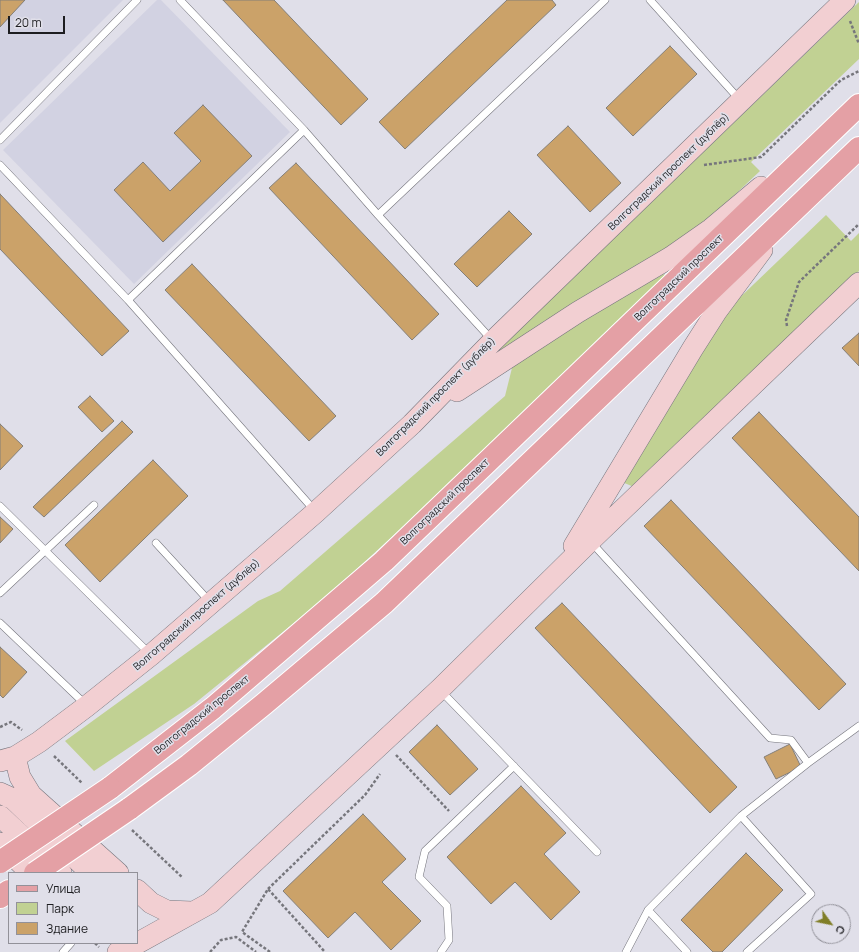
<!DOCTYPE html>
<meta charset="utf-8">
<style>
body{margin:0}
#map{position:relative;width:859px;height:952px;overflow:hidden;background:#e0dfe9;font-family:Manrope,sans-serif}
canvas{display:block}
.legend{position:absolute;left:8px;top:872px;width:130px;height:72px;box-sizing:border-box;background:#e0dfe9;border:1px solid #929199;margin:0;padding:5px 7px;list-style:none;font-size:12px;color:#1d1d20}
.legend li{display:flex;align-items:center;gap:8px;height:20px}
.legend b{width:20px;border:1px solid #929199}
.north{position:absolute;left:811px;top:904px;width:40px;height:40px;box-sizing:border-box;background:#e0dfe9;border:1px solid #929199;border-radius:50%;rotate:123deg;font-size:11px;font-weight:700;line-height:16px;text-align:center;color:#1d1d20}
.north::after{content:'';display:block;margin:auto;width:14px;height:18px;background:#807e26;clip-path:polygon(50% 0,100% 100%,50% 72%,0 100%)}
.scale{position:absolute;left:8px;top:16px;width:57px;height:18px;box-sizing:border-box;border:2px solid #1d1d20;border-top:0;padding-left:5px;font-size:12px;line-height:14px;white-space:nowrap;color:#1d1d20;-webkit-text-stroke:3px #e0dfe9;paint-order:stroke}
</style>
<div id="map">
<canvas width="859" height="952"></canvas>
<ul class="legend">
<li><b style="height:5px;background:#e4a0a5"></b>Улица</li>
<li><b style="height:11px;background:#c1d193"></b>Парк</li>
<li><b style="height:11px;background:#cba269"></b>Здание</li>
</ul>
<div class="north">С</div>
<div class="scale">20 m</div>
</div>
<script>
const context = document.querySelector('canvas').getContext('2d');
context.lineJoin = 'round';
function fillPath(path, color) { context.fillStyle = color; context.fill(path, 'evenodd'); }
const poly = rows => new Path2D(rows.map(r => 'M' + r).join(''));
function trace(path, color, width, dash) { context.strokeStyle = color; context.lineWidth = width; context.lineCap = dash ? 'butt' : 'round'; context.setLineDash(dash || []); context.stroke(path); }
function write(font, color, halo, rows, align = 'center') {
  context.font = font + ' Manrope,sans-serif'; context.lineWidth = 3; context.setLineDash([]); context.textBaseline = 'middle'; context.strokeStyle = halo; context.fillStyle = color; for (const [text, x, y, turn = 0] of rows) {
    context.save(); context.translate(x, y); context.rotate((+turn || 0) * Math.PI / 180); context.textAlign = isNaN(turn) ? turn : align; if (halo) context.strokeText(text, 0, 0); context.fillText(text, 0, 0); context.restore();
  }
}
const built = poly([
 [0,0,123,0,0,123],
 [157,0,161,0,290,132,134,284,3,150]
]);
const green = poly([
 [859,2,859,59,751,162,760,171,690,237,495,353],
 [826,215,851,241,859,233,859,271,634,487,622,482,731,306],
 [664,274,668,278,427,505,326,597,194,704,94,771,65,741,258,601,280,591,505,396,512,368,532,348,596,310]
]);
const building = poly([
 [0,0,25,0,0,27,0,0],
 [223,0,274,0,368,99,341,125,223,0],
 [507,0,552,0,556,5,405,149,379,122,507,0],
 [670,46,697,74,633,136,606,108,670,46],
 [203,105,252,156,163,242,114,190,143,162,170,191,201,161,174,133,203,105],
 [568,126,621,183,590,212,537,155,568,126],
 [296,163,439,314,412,340,269,188,296,163],
 [0,194,129,331,102,356,0,249,0,194],
 [509,211,532,234,477,287,454,264,509,211],
 [192,264,336,416,309,441,165,290,192,264],
 [859,333,859,366,842,348,859,333],
 [90,396,114,421,102,432,78,407,90,396],
 [759,412,859,517,859,571,732,438,759,412],
 [122,421,133,432,44,517,33,507,122,421],
 [0,424,23,446,0,470,0,424],
 [153,460,188,496,100,582,65,545,153,460],
 [671,500,846,684,819,710,644,526,671,500],
 [0,517,13,529,0,543,0,517],
 [562,603,737,787,710,813,535,628,562,603],
 [0,647,27,672,3,698,0,695,0,647],
 [437,725,478,769,450,795,409,752,437,725],
 [790,744,801,767,776,779,764,757,790,744],
 [521,786,566,833,544,854,580,892,551,920,515,882,491,904,447,857,521,786],
 [363,814,406,859,382,882,421,921,391,950,355,912,328,938,283,891,363,814],
 [746,853,783,890,722,952,713,952,681,920,746,853]
]);
const path = poly([
 [850,21,859,44],
 [704,165,761,157,841,80,859,71],
 [787,326,786,320,799,282,859,224],
 [0,727,11,722,22,730],
 [396,755,449,811],
 [54,756,82,783],
 [132,830,183,878],
 [268,889,365,795,380,774],
 [95,943,99,947],
 [210,952,221,940,236,937,256,952],
 [270,952,242,932,268,889,325,952]
]);
const lane = poly([
 [180,0,304,130],
 [650,0,739,99],
 [0,140,137,0],
 [0,165,128,300],
 [492,340,378,215,605,0],
 [0,506,149,653],
 [315,511,128,300,304,130,378,215],
 [591,542,770,738,791,740,808,763],
 [156,543,210,602],
 [0,593,94,505],
 [0,623,85,704],
 [441,691,597,852],
 [741,816,811,894,747,952],
 [648,910,687,952],
 [63,952,71,943],
 [441,952,449,940,447,906,419,877,425,851,514,766],
 [626,952,648,910,741,816,808,763,859,726]
]);
const secondary = poly([
 [457,391,578,312,671,257,711,229,761,187],
 [574,546,693,348,716,312,762,250],
 [15,757,20,777,31,795,118,873],
 [0,761,15,757,39,742,87,706,151,655,316,512,412,424,493,341,845,0],
 [0,793,13,799,91,873],
 [0,816,61,873],
 [0,843,31,873],
 [137,890,151,903,167,911,192,912],
 [118,952,136,944,210,903,440,689,590,541,859,283]
]);
const primary = poly([
 [110,788,213,708,384,561,859,105],
 [129,809,189,765,264,704,384,603,859,148],
 [0,897,9,891]
]);
const primaryBridge = poly([
 [0,862,110,788],
 [35,873,129,809]
]);
const streetNames = [
 ["Волгоградский проспект (дублёр)",669,172,-44],
 ["Волгоградский проспект",679,278,-44],
 ["Волгоградский проспект (дублёр)",436,397,-45],
 ["Волгоградский проспект",445,502,-44],
 ["Волгоградский проспект (дублёр)",197,615,-41],
 ["Волгоградский проспект",202,715,-39]
];
fillPath(built, '#d2d2e2');
fillPath(green, '#c1d193');
fillPath(building, '#cba269');
trace(building, '#847f78', 1);
trace(lane, '#75757d', 8);
trace(secondary, '#75757d', 22);
trace(primary, '#fff', 24);
trace(path, '#76767c', 2.5, [3, 2]);
trace(lane, '#fff', 7);
trace(secondary, '#f2cfd2', 21);
trace(primary, '#e4a0a5', 22);
trace(primaryBridge, '#fff', 24, []);
trace(primaryBridge, '#e4a0a5', 22);
write('10px', '#1d1d20', '#e0dfe9', streetNames);
</script>
